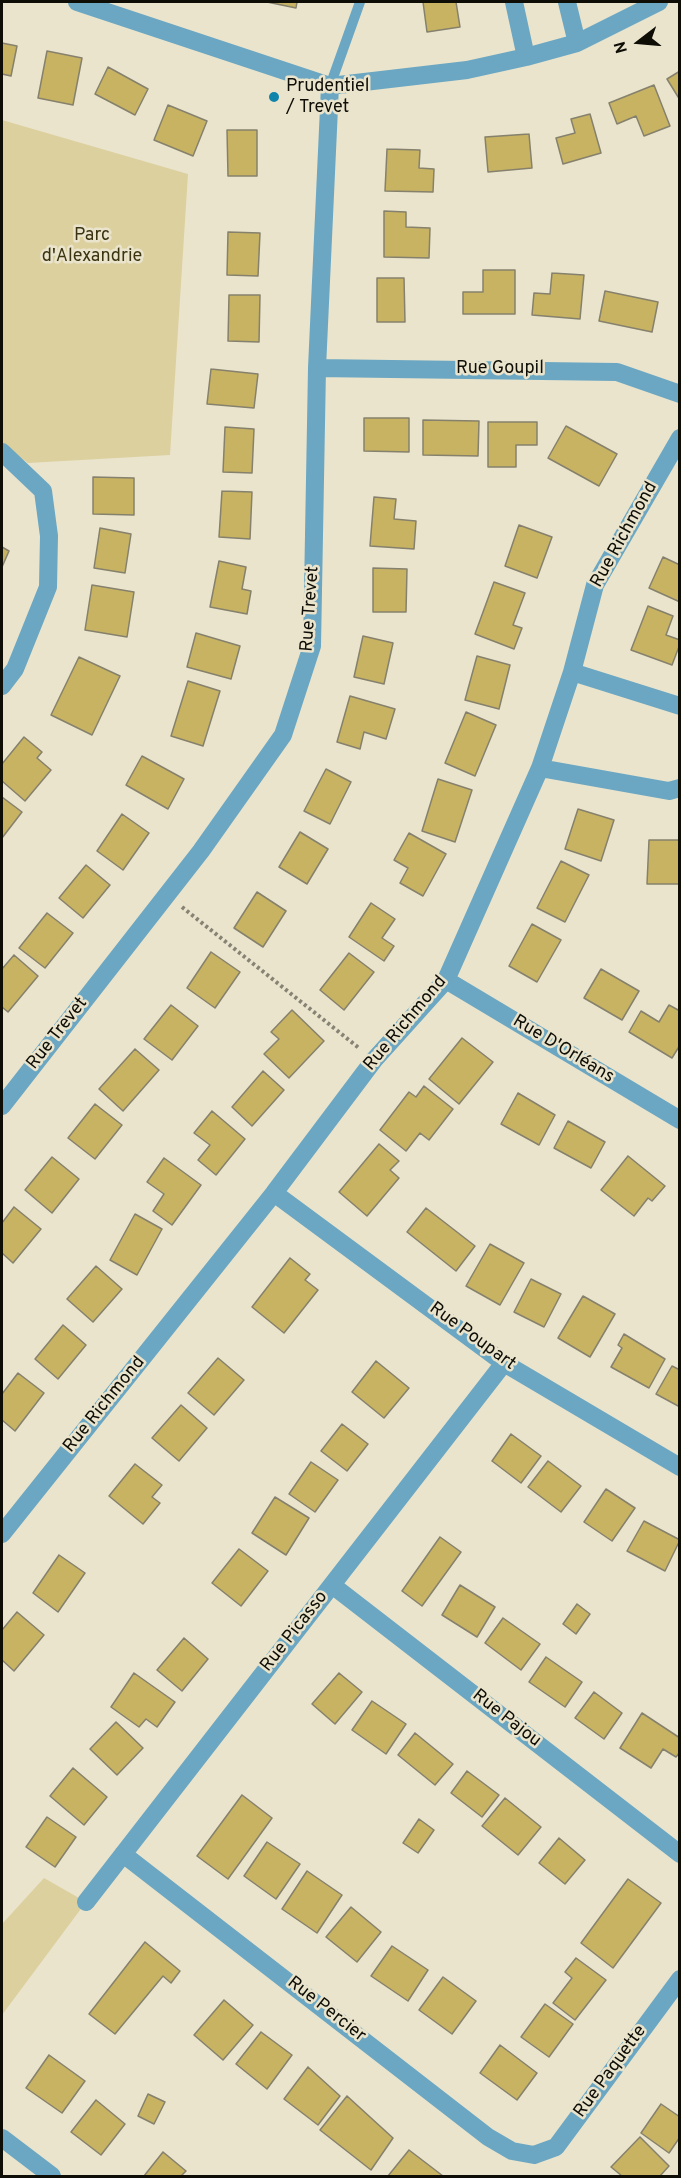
<!DOCTYPE html>
<meta charset="utf-8">
<style>
body{margin:0}
#map{position:relative;width:681px;height:2178px;overflow:hidden;background:#eae4cd;font-family:Overpass,sans-serif}
canvas{display:block}
.frame{position:absolute;inset:0;border:3px solid #0e0d06;pointer-events:none}
.north{position:absolute;left:609px;top:12px;width:60px;height:60px;-webkit-text-stroke:4px #eae4cd;paint-order:stroke;rotate:254deg;font-size:16px;font-weight:700;line-height:24px;text-align:center;color:#0e0d06}
.north::after{content:'';display:block;margin:auto;width:21px;height:27px;background:#0e0d06;clip-path:polygon(50% 0,100% 100%,50% 72%,0 100%)}
</style>
<div id="map">
<canvas width="681" height="2178"></canvas>
<div class="frame"></div>
<div class="north">N</div>
</div>
<script>
const context = document.querySelector('canvas').getContext('2d');
context.lineJoin = 'round';
function fillPath(path, color) { context.fillStyle = color; context.fill(path, 'evenodd'); }
const poly = rows => new Path2D(rows.map(r => 'M' + r).join(''));
function trace(path, color, width, dash) { context.strokeStyle = color; context.lineWidth = width; context.lineCap = dash ? 'butt' : 'round'; context.setLineDash(dash || []); context.stroke(path); }
function write(font, color, halo, rows, align = 'center') {
  context.font = font + ' Overpass,sans-serif'; context.lineWidth = 5; context.setLineDash([]); context.textBaseline = 'middle'; context.strokeStyle = halo; context.fillStyle = color; for (const [text, x, y, turn = 0] of rows) {
    context.save(); context.translate(x, y); context.rotate((+turn || 0) * Math.PI / 180); context.textAlign = isNaN(turn) ? turn : align; if (halo) context.strokeText(text, 0, 0); context.fillText(text, 0, 0); context.restore();
  }
}
const green = poly([
 [2,120,188,174,170,455,28,463,2,444],
 [44,1878,86,1902,2,2015,2,1924]
]);
const building = poly([
 [267,2,297,2,296,8,267,2],
 [423,2,456,2,460,27,427,32,423,2],
 [2,43,17,46,11,76,2,74,2,43],
 [47,51,82,58,73,105,38,98,47,51],
 [108,67,148,89,135,115,95,94,108,67],
 [680,71,680,100,667,79,680,71],
 [654,85,670,126,644,136,636,116,617,124,609,103,654,85],
 [168,105,207,121,193,156,154,140,168,105],
 [590,114,601,153,563,164,556,138,575,133,571,119,590,114],
 [227,130,257,130,257,176,228,176,227,130],
 [529,134,532,168,488,172,485,137,529,134],
 [387,149,420,150,419,168,434,169,433,192,385,191,387,149],
 [384,211,406,212,406,227,430,228,429,258,384,257,384,211],
 [228,232,260,233,258,276,227,275,228,232],
 [483,270,515,270,515,314,463,314,463,292,483,292,483,270],
 [552,273,584,275,580,319,532,315,534,293,550,294,552,273],
 [377,278,404,278,405,322,377,322,377,278],
 [605,291,658,302,652,332,599,321,605,291],
 [229,295,260,295,259,342,228,341,229,295],
 [211,369,258,374,254,408,207,404,211,369],
 [364,418,409,418,409,452,364,451,364,418],
 [423,420,479,421,478,456,423,455,423,420],
 [488,422,537,422,537,445,516,445,516,467,488,467,488,422],
 [566,426,617,454,599,486,548,458,566,426],
 [225,427,254,429,252,473,223,472,225,427],
 [93,477,134,478,134,515,93,514,93,477],
 [222,491,252,492,250,539,219,537,222,491],
 [374,497,396,499,394,519,416,521,414,549,370,546,374,497],
 [519,525,552,537,537,578,505,566,519,525],
 [100,528,131,534,125,573,94,568,100,528],
 [2,547,9,551,2,567,2,547],
 [663,557,680,565,680,602,649,588,663,557],
 [219,561,246,567,242,589,251,591,247,614,210,607,219,561],
 [373,568,407,569,406,612,373,612,373,568],
 [494,582,525,593,513,625,522,628,514,649,475,634,494,582],
 [92,585,134,592,127,637,85,630,92,585],
 [648,606,673,616,666,635,680,640,680,644,672,665,631,650,648,606],
 [196,633,240,646,231,679,187,667,196,633],
 [363,636,393,643,384,684,354,677,363,636],
 [477,656,510,665,499,709,465,700,477,656],
 [79,657,120,676,92,735,51,715,79,657],
 [188,681,220,691,203,746,171,736,188,681],
 [350,696,395,709,386,739,364,732,360,749,337,742,350,696],
 [466,712,496,725,475,776,445,763,466,712],
 [24,737,42,752,37,758,51,770,25,801,2,781,2,764,24,737],
 [142,756,184,779,168,809,126,785,142,756],
 [326,769,351,782,330,824,304,811,326,769],
 [438,779,472,790,455,842,422,831,438,779],
 [2,797,22,812,2,838,2,797],
 [578,809,614,820,601,861,565,849,578,809],
 [122,814,149,833,123,870,97,851,122,814],
 [300,832,328,849,307,884,279,867,300,832],
 [409,833,446,854,423,896,400,883,408,868,394,860,409,833],
 [649,840,680,840,679,884,647,884,649,840],
 [561,861,589,875,565,922,537,908,561,861],
 [86,865,110,885,83,918,59,898,86,865],
 [257,892,286,911,263,947,234,928,257,892],
 [371,903,395,919,382,938,394,946,384,961,349,937,371,903],
 [47,913,73,933,45,968,19,948,47,913],
 [532,924,561,940,537,982,509,966,532,924],
 [211,952,240,972,215,1008,187,988,211,952],
 [349,953,374,972,344,1010,320,990,349,953],
 [14,955,38,976,8,1012,2,1007,2,969,14,955],
 [601,969,639,991,622,1020,584,998,601,969],
 [171,1005,198,1026,172,1060,144,1039,171,1005],
 [669,1005,680,1011,680,1045,672,1058,629,1032,641,1011,659,1022,669,1005],
 [292,1010,324,1041,289,1078,264,1054,279,1039,271,1032,292,1010],
 [462,1038,493,1062,459,1104,429,1079,462,1038],
 [135,1049,159,1070,123,1111,99,1089,135,1049],
 [263,1071,284,1090,252,1126,232,1107,263,1071],
 [424,1086,453,1109,429,1140,420,1133,406,1151,380,1130,409,1092,416,1097,424,1086],
 [518,1093,555,1115,539,1145,501,1124,518,1093],
 [95,1104,122,1125,95,1159,68,1138,95,1104],
 [212,1111,245,1139,216,1175,198,1160,210,1145,194,1133,212,1111],
 [568,1121,605,1142,591,1168,554,1148,568,1121],
 [379,1144,399,1161,390,1170,399,1178,367,1216,339,1192,379,1144],
 [628,1156,665,1186,652,1201,648,1198,634,1216,601,1190,628,1156],
 [52,1157,79,1179,52,1213,25,1190,52,1157],
 [164,1158,201,1185,172,1225,153,1211,164,1194,147,1182,164,1158],
 [14,1207,41,1229,13,1263,2,1253,2,1223,14,1207],
 [426,1208,475,1246,456,1271,407,1232,426,1208],
 [135,1214,162,1229,137,1275,110,1260,135,1214],
 [490,1244,524,1263,500,1305,466,1286,490,1244],
 [290,1258,310,1274,305,1280,318,1290,284,1333,252,1307,290,1258],
 [96,1266,122,1289,93,1322,67,1299,96,1266],
 [531,1279,561,1294,544,1327,514,1312,531,1279],
 [583,1296,615,1314,590,1357,558,1338,583,1296],
 [63,1325,86,1345,58,1379,35,1359,63,1325],
 [624,1334,665,1359,649,1388,611,1367,622,1348,618,1345,624,1334],
 [218,1358,244,1380,214,1415,188,1393,218,1358],
 [376,1361,409,1388,384,1418,352,1392,376,1361],
 [672,1366,680,1370,680,1407,656,1394,672,1366],
 [18,1373,44,1393,15,1431,2,1420,2,1394,18,1373],
 [181,1405,207,1428,179,1461,152,1438,181,1405],
 [342,1424,368,1444,347,1471,321,1451,342,1424],
 [511,1434,541,1456,521,1483,492,1461,511,1434],
 [548,1461,581,1486,561,1512,528,1487,548,1461],
 [311,1462,338,1480,315,1512,289,1494,311,1462],
 [135,1464,162,1485,152,1497,160,1503,143,1524,109,1496,135,1464],
 [606,1489,635,1508,612,1541,584,1522,606,1489],
 [275,1497,309,1518,286,1555,252,1533,275,1497],
 [644,1521,680,1540,665,1571,627,1551,644,1521],
 [440,1537,461,1552,422,1606,402,1591,440,1537],
 [239,1549,268,1571,241,1606,212,1583,239,1549],
 [59,1555,85,1573,58,1612,33,1593,59,1555],
 [460,1585,495,1607,477,1637,442,1615,460,1585],
 [577,1604,590,1614,576,1634,563,1624,577,1604],
 [17,1612,44,1635,14,1671,2,1660,2,1630,17,1612],
 [503,1618,540,1644,521,1670,485,1643,503,1618],
 [184,1638,208,1659,182,1691,157,1670,184,1638],
 [546,1657,582,1682,565,1707,529,1682,546,1657],
 [134,1673,175,1702,157,1727,146,1719,139,1727,111,1707,134,1673],
 [339,1673,362,1692,335,1724,312,1704,339,1673],
 [594,1692,622,1713,604,1739,575,1718,594,1692],
 [372,1701,406,1724,386,1754,352,1730,372,1701],
 [642,1713,680,1738,680,1752,676,1757,663,1749,651,1768,620,1748,642,1713],
 [116,1722,143,1748,117,1775,90,1749,116,1722],
 [415,1733,453,1764,435,1785,398,1755,415,1733],
 [73,1768,107,1797,84,1825,50,1796,73,1768],
 [467,1771,499,1795,482,1817,451,1793,467,1771],
 [242,1795,272,1818,228,1879,197,1856,242,1795],
 [505,1798,541,1827,518,1855,482,1826,505,1798],
 [47,1817,76,1837,55,1867,26,1847,47,1817],
 [419,1819,434,1830,418,1853,403,1843,419,1819],
 [559,1838,585,1860,565,1884,539,1863,559,1838],
 [267,1842,300,1864,276,1899,244,1876,267,1842],
 [307,1871,342,1895,317,1933,282,1909,307,1871],
 [628,1879,661,1903,613,1968,581,1943,628,1879],
 [351,1907,381,1932,357,1962,326,1937,351,1907],
 [145,1942,180,1971,171,1983,163,1976,115,2034,89,2014,145,1942],
 [392,1946,428,1970,408,2001,371,1976,392,1946],
 [576,1958,606,1980,575,2020,553,2003,572,1978,565,1972,576,1958],
 [443,1977,476,2001,452,2034,419,2010,443,1977],
 [224,2000,253,2025,223,2060,194,2035,224,2000],
 [545,2004,573,2024,549,2057,521,2037,545,2004],
 [261,2032,292,2055,267,2089,236,2064,261,2032],
 [500,2045,537,2073,517,2100,480,2073,500,2045],
 [49,2055,85,2081,62,2113,26,2088,49,2055],
 [308,2067,340,2096,318,2125,284,2099,308,2067],
 [148,2094,165,2102,154,2124,138,2116,148,2094],
 [347,2096,393,2138,371,2170,320,2130,347,2096],
 [96,2100,125,2124,101,2155,71,2132,96,2100],
 [661,2104,680,2117,680,2137,669,2153,641,2133,661,2104],
 [640,2137,669,2166,660,2176,622,2176,611,2167,640,2137],
 [409,2150,443,2176,388,2176,409,2150],
 [163,2152,186,2171,181,2176,144,2176,163,2152]
]);
const path = poly([
 [182,907,359,1048]
]);
const service = poly([
 [330,86,360,2]
]);
const minor = poly([
 [77,2,330,86,467,70,526,57,577,43,659,2],
 [514,2,526,57],
 [567,2,577,43],
 [317,368,617,372,680,394],
 [2,452,43,491,49,536,48,587,15,669,2,686],
 [572,672,680,706],
 [540,768,669,791,680,788],
 [446,980,680,1120],
 [2,1106,201,851,283,735,312,646,317,368,330,86],
 [274,1193,504,1363,680,1467],
 [2,1534,274,1193,374,1060,446,980,540,768,572,672,595,585,680,438],
 [332,1585,680,1854],
 [123,1854,488,2137,512,2151,534,2155,556,2147,680,1979],
 [86,1902,504,1363]
]);
const tertiary = poly([
 [2,2138,52,2176]
]);
const markers = [
 [274,97,6,"#1084aa"]
];
const poiNames = [
 ["Prudentiel",286,87],
 ["/ Trevet",286,108]
];
const parkNames = [
 ["Parc",92,236],
 ["d'Alexandrie",92,257]
];
const streetNames = [
 ["Rue Goupil",500,369],
 ["Rue Richmond",625,535,-61],
 ["Rue Trevet",311,609,-86],
 ["Rue Richmond",406,1024,-50],
 ["Rue Trevet",58,1034,-52],
 ["Rue D'Orléans",563,1050,31],
 ["Rue Poupart",472,1337,36],
 ["Rue Richmond",105,1405,-51],
 ["Rue Picasso",295,1632,-52],
 ["Rue Pajou",506,1719,38],
 ["Rue Percier",326,2010,38],
 ["Rue Paquette",611,2072,-54]
];
fillPath(green, '#dcd09f');
fillPath(building, '#c7b362');
trace(building, '#86816c', 1.5);
trace(path, '#878374', 4, [3, 3]);
trace(service, '#6ba7c2', 10);
trace(minor, '#6ba7c2', 18);
trace(tertiary, '#6ba7c2', 18);
for (const [x, y, r, color] of markers) { const dot = new Path2D(); dot.arc(x, y, r, 0, 2 * Math.PI); context.fillStyle = color; context.fill(dot); trace(dot, '#eae4cd', 2); }
write('18px', '#0e0d06', '#eae4cd', poiNames, 'left');
write('18px', '#3c3410', '#eae4cd', parkNames);
write('18px', '#0e0d06', '#eae4cd', streetNames);
</script>
